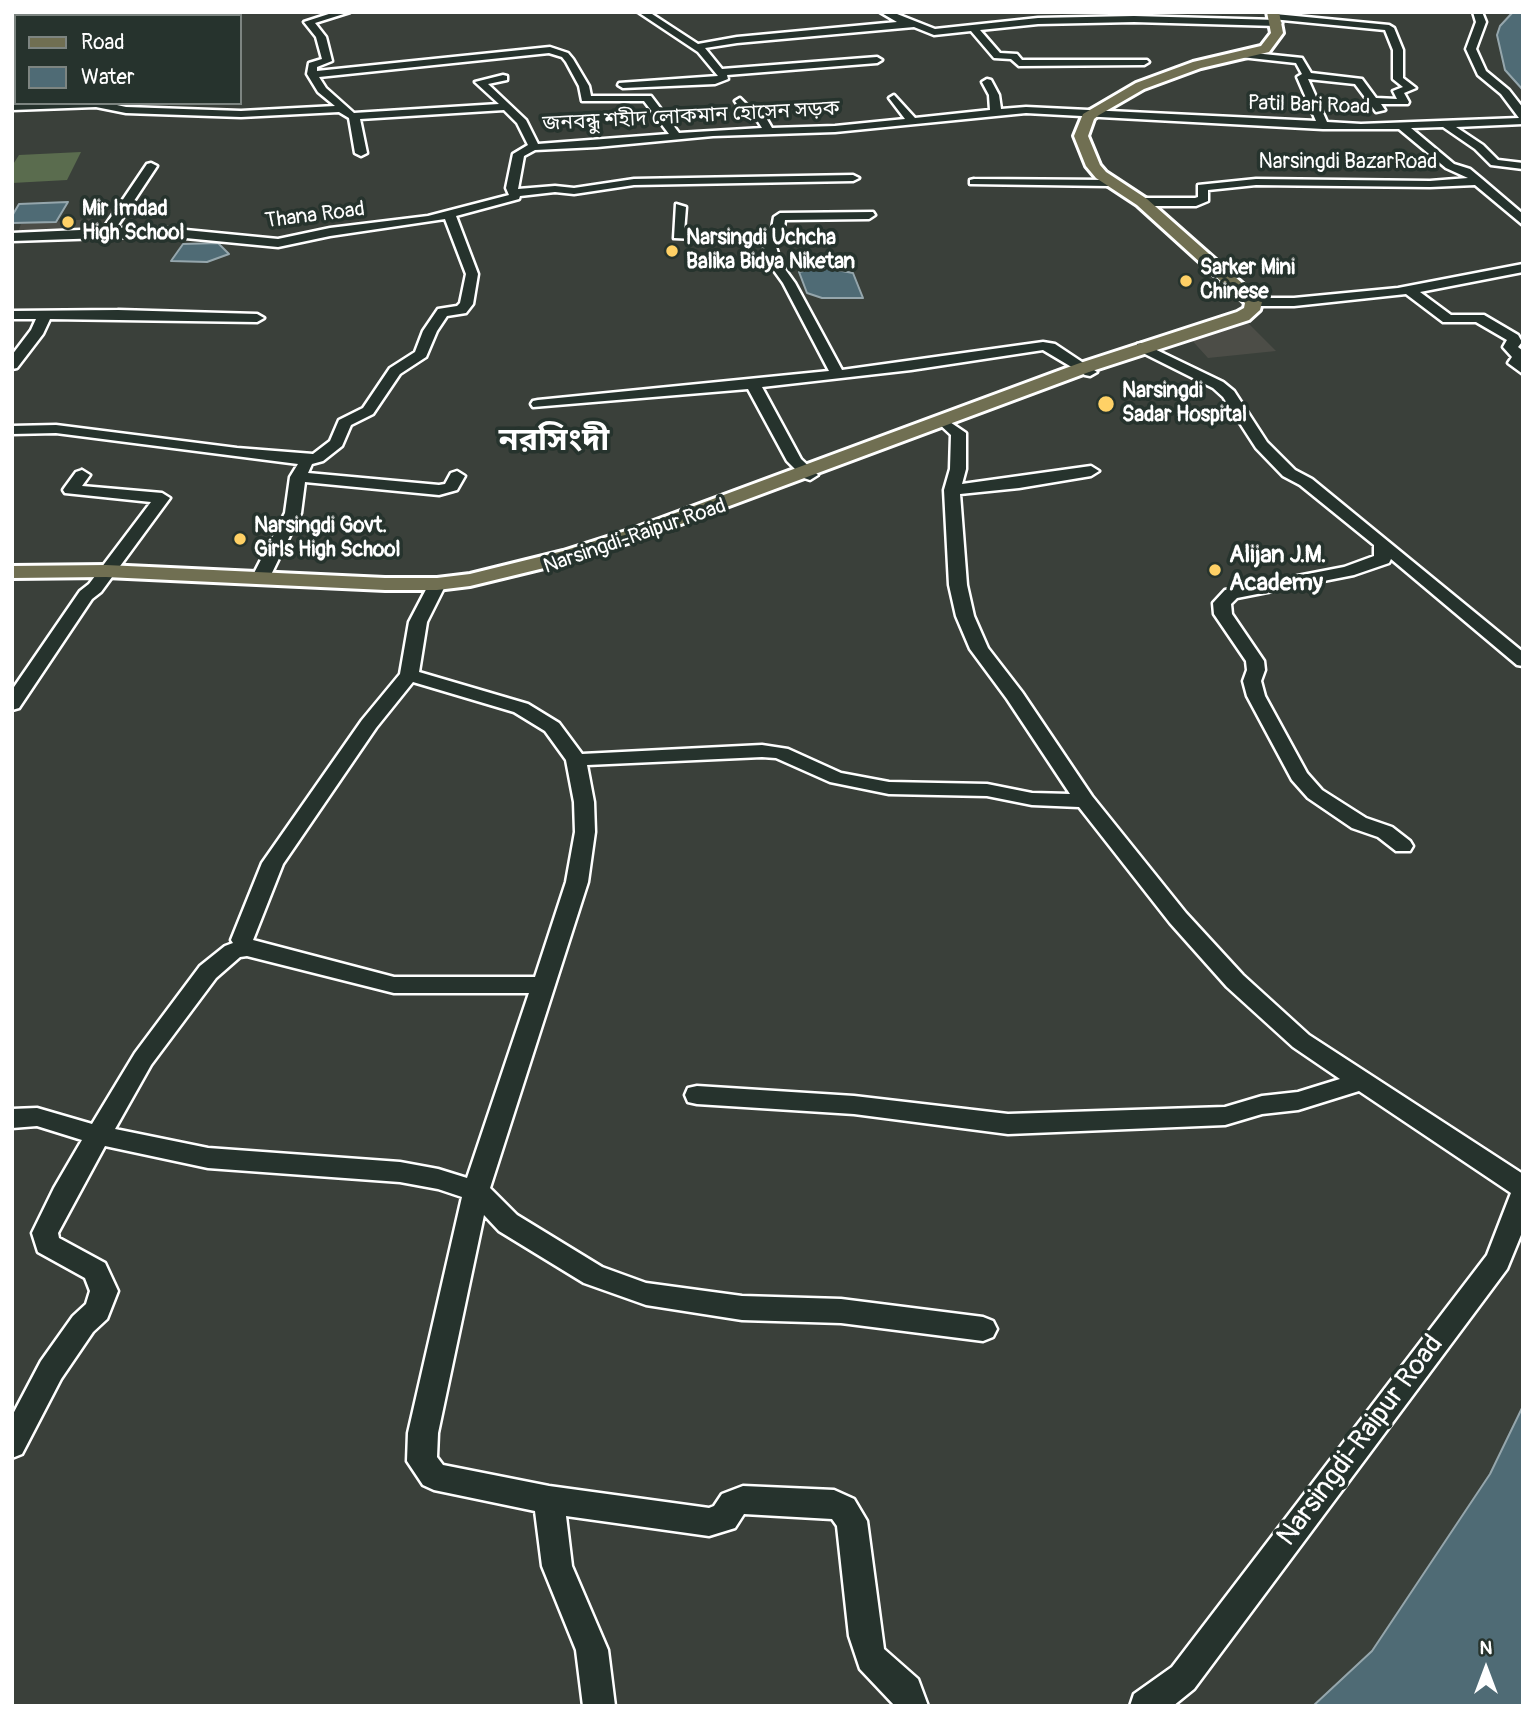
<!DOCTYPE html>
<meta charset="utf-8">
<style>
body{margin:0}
#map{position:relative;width:1535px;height:1718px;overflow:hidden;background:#3a403a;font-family:Pangolin,sans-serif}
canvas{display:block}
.frame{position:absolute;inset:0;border:14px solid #fff;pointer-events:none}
.legend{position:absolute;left:14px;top:14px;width:228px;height:91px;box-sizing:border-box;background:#26332d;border:2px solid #7d8581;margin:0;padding:9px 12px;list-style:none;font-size:21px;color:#fff}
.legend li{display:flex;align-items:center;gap:14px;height:35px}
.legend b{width:35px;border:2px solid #7d8581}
.north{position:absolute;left:1451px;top:1634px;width:70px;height:70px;-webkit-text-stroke:5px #26332d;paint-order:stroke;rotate:0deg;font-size:19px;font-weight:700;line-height:28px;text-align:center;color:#fff}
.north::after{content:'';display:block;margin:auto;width:24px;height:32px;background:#fff;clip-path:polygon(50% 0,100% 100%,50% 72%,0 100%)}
</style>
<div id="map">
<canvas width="1535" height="1718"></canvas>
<div class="frame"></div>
<ul class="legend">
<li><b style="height:9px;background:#706f52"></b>Road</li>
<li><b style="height:19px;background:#4f6b75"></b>Water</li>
</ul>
<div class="north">N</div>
</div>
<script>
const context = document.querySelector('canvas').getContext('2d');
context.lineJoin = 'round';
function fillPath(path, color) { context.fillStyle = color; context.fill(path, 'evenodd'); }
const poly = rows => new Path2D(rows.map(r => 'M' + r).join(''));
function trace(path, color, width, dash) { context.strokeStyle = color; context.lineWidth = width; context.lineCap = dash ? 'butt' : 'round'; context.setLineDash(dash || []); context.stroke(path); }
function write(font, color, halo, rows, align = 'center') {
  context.font = font + ' Pangolin,"Noto Sans Bengali",sans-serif'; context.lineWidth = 7; context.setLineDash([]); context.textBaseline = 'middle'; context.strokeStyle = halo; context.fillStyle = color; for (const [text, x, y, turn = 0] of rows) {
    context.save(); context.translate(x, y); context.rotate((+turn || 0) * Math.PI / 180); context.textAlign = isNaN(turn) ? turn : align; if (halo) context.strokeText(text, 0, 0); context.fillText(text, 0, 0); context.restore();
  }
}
const built = poly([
 [91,219,86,231,17,235,21,224],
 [1245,320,1276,351,1208,358,1188,336]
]);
const green = poly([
 [81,152,67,180,12,183,12,166,19,155]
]);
const water = poly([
 [1513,12,1523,12,1523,90,1505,70,1497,35,1500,26,1513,12],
 [68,202,56,222,12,223,12,216,19,204,68,202],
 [218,243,229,254,207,262,171,261,183,244,218,243],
 [820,267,853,273,863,298,822,298,807,293,799,272,820,267],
 [1523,1406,1523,1706,1313,1706,1372,1651,1490,1474,1523,1406]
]);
const minor = poly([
 [23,12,23,16,12,19,12,13,23,12],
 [335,12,350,12,315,23,326,37,332,61,317,67,317,71,550,47,568,53,573,59,589,86,591,96,651,96,679,133,762,128,757,120,744,114,735,101,740,98,752,110,765,116,772,128,835,126,905,119,889,98,894,95,915,118,990,110,989,95,982,82,987,79,991,80,999,95,1001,109,1026,107,1316,121,1297,77,1302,74,1296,63,1241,57,1239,55,1244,52,1302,58,1311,73,1362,79,1376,98,1397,99,1393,91,1403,87,1393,79,1393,50,1385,30,1272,19,1270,17,1275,14,1389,25,1394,28,1403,50,1403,78,1416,88,1404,93,1409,102,1408,104,1381,104,1385,110,1376,112,1355,84,1308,79,1327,122,1361,124,1519,118,1501,94,1478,75,1466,49,1476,22,1473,12,1482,12,1486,22,1476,49,1486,71,1509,90,1523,108,1523,124,1456,127,1483,145,1498,160,1523,163,1523,169,1491,165,1475,149,1443,127,1411,128,1454,164,1470,169,1482,179,1523,214,1523,225,1475,185,1430,187,1256,185,1208,190,1208,201,1196,206,1142,206,1136,202,1142,198,1195,198,1198,197,1198,185,1256,179,1430,181,1468,178,1446,168,1399,129,1323,129,1026,113,835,132,713,136,597,147,535,150,524,156,518,189,555,186,574,188,634,179,853,175,859,178,853,181,634,185,574,194,555,192,520,196,519,199,456,216,478,274,473,304,466,313,447,316,437,331,426,357,400,374,373,414,351,425,342,446,323,461,312,464,308,473,439,485,445,484,451,473,457,471,465,476,457,490,439,495,305,482,301,513,269,579,260,584,251,579,285,513,290,477,298,464,56,433,12,434,12,426,56,425,237,448,313,454,330,441,339,420,363,408,390,368,415,352,423,331,438,309,457,306,460,303,466,274,445,219,330,236,278,247,165,236,12,241,12,233,103,229,147,164,151,163,157,166,116,228,165,228,278,239,330,228,428,216,509,195,506,188,513,154,528,145,517,123,504,110,360,119,367,153,361,156,355,153,349,118,339,112,241,117,126,113,96,107,12,110,12,104,108,103,126,107,241,111,335,106,318,92,307,74,309,63,322,59,316,37,304,22,335,12],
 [549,53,562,57,566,62,579,86,582,101,644,101,669,134,538,144,526,120,488,84,507,80,507,76,503,75,475,82,499,104,354,113,326,88,319,77,549,53],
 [638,12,649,12,698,44,737,37,897,22,880,12,892,12,935,29,1038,18,1134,16,1277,20,1282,23,1277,26,1134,22,1038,24,980,30,1000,53,1017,54,1022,60,1147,60,1149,62,1144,65,1019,66,1011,59,994,58,971,31,934,35,914,27,737,43,705,48,722,69,877,57,882,60,877,63,727,75,728,79,715,84,623,88,618,85,619,83,718,76,698,52,638,12],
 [974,179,1109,180,1115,183,1109,186,970,184,970,180,974,179],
 [676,204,686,207,684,232,766,235,771,234,774,217,780,213,873,212,875,215,869,219,785,220,783,236,774,241,782,265,795,283,842,370,1043,342,1055,344,1097,372,1090,376,1085,375,1043,350,911,370,762,387,801,459,818,475,810,480,804,478,787,461,748,389,533,407,531,404,533,401,538,400,829,371,783,283,770,265,762,242,674,238,676,204],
 [1523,264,1523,272,1420,292,1451,315,1484,315,1518,335,1522,342,1518,347,1523,351,1523,374,1508,363,1512,357,1503,347,1507,340,1476,322,1443,322,1406,294,1294,306,1254,306,1247,302,1254,298,1294,298,1398,288,1523,264],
 [118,310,257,314,264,318,257,322,50,319,43,334,17,368,12,369,12,355,31,330,36,319,12,319,12,311,118,310],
 [1142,343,1223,382,1234,391,1267,442,1295,470,1312,479,1523,652,1523,666,1517,665,1391,559,1389,563,1354,575,1237,598,1231,604,1232,614,1264,661,1265,670,1261,681,1265,696,1307,773,1322,790,1366,818,1392,827,1410,841,1413,846,1410,851,1396,851,1378,837,1352,828,1308,798,1292,780,1247,696,1243,681,1247,670,1246,661,1214,614,1213,603,1225,590,1344,567,1374,556,1374,545,1300,485,1283,476,1256,448,1223,397,1213,388,1137,350,1137,344,1142,343],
 [944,418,966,433,966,469,962,484,1091,466,1099,471,1091,476,1019,488,960,494,967,585,974,616,988,648,1022,692,1092,796,1186,913,1243,975,1309,1035,1523,1174,1523,1230,1507,1269,1194,1689,1173,1706,1130,1706,1134,1694,1172,1667,1487,1255,1511,1193,1359,1091,1298,1110,1262,1114,1225,1125,1008,1134,854,1114,697,1104,688,1102,685,1095,688,1088,697,1086,854,1096,1008,1114,1225,1107,1262,1096,1298,1092,1340,1079,1293,1047,1227,987,1170,923,1079,807,1032,805,987,796,889,794,830,782,776,758,762,757,587,765,594,802,595,832,588,882,490,1188,517,1215,602,1267,646,1283,742,1296,841,1299,983,1317,993,1321,997,1329,993,1337,983,1341,841,1323,742,1320,646,1305,584,1283,499,1231,484,1215,438,1433,437,1457,443,1465,549,1486,709,1508,714,1506,722,1494,743,1486,834,1490,854,1499,867,1521,884,1649,918,1679,928,1706,895,1706,860,1669,849,1636,837,1526,832,1519,744,1514,735,1528,709,1536,566,1516,572,1566,608,1650,615,1706,583,1706,576,1650,542,1566,535,1511,434,1490,423,1485,407,1461,408,1433,462,1197,438,1189,400,1182,208,1168,105,1146,58,1233,59,1238,105,1263,118,1291,107,1319,93,1332,61,1379,22,1454,12,1458,12,1416,41,1361,73,1316,86,1304,90,1291,85,1278,38,1252,32,1233,54,1188,82,1140,37,1126,12,1128,12,1109,37,1108,92,1124,135,1053,200,966,225,946,233,943,231,940,262,863,362,720,400,674,409,622,431,580,443,580,446,584,427,622,419,672,528,704,559,723,582,754,762,745,788,749,841,773,889,782,987,784,1032,793,1070,794,1007,699,970,649,956,616,949,585,944,490,950,469,951,435,937,422,944,418],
 [413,682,514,712,545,731,566,760,574,802,575,832,566,882,535,977,394,977,253,940,283,864,376,728,413,682],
 [247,956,394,993,529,993,467,1178,438,1169,400,1162,208,1148,115,1129,151,1065,216,978,240,957,247,956],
 [82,470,90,475,82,486,162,493,170,498,101,592,92,599,19,708,12,710,12,690,80,591,89,584,151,502,65,493,63,490,65,487,76,472,82,470]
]);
const major = poly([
 [55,12,73,12,67,16,49,16,55,12],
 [1267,12,1279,12,1283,33,1269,52,1201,68,1144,89,1099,115,1094,119,1088,136,1100,165,1106,172,1147,199,1260,299,1262,302,1260,310,1249,320,1089,372,646,537,577,560,470,586,437,590,385,590,106,577,12,578,12,566,106,565,385,578,437,578,470,574,563,551,632,529,1077,364,1237,312,1244,308,1245,303,1137,205,1096,178,1086,166,1074,136,1083,114,1136,83,1193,62,1261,46,1271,33,1267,12],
 [12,25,16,25,16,32,12,32,12,25]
]);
const markers = [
 [68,222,7,"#ffd166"],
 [672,251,7,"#ffd166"],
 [1186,281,7,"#ffd166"],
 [1106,404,9,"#ffd166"],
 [240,539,7,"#ffd166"],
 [1215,570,7,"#ffd166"]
];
const farStreetnames = [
 ["Patil Bari Road",1309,106,2],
 ["জনবন্ধু শহীদ লোকমান হোসেন সড়ক",691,117,-3],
 ["Narsingdi BazarRoad",1348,163],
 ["Thana Road",315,216,-7],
 ["Narsingdi-Raipur Road",635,537,-19]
];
const farPoinames = [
 ["Mir Imdad",82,210],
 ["High School",82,234],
 ["Narsingdi Uchcha",686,239],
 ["Balika Bidya Niketan",686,263],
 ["Sarker Mini",1200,269],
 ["Chinese",1200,293],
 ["Narsingdi",1122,392],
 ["Sadar Hospital",1122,416],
 ["Narsingdi Govt.",254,527],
 ["Girls High School",254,551]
];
const poiNames = [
 ["Alijan J.M.",1229,556],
 ["Academy",1229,584]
];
const nearStreetnames = [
 ["Narsingdi-Raipur Road",1361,1441,-53]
];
const farTownnames = [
 ["নরসিংদী",554,442]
];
fillPath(built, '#4c4d47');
fillPath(green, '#5a6c4e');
fillPath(water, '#4f6b75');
trace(water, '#95a6ac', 2);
trace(minor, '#fff', 5);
trace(major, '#fff', 6);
fillPath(minor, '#26332d');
fillPath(major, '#706f52');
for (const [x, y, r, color] of markers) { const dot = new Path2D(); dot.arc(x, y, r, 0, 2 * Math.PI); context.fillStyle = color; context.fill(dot); trace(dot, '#26332d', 2.5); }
write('21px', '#fff', '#26332d', farStreetnames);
write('bold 21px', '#fff', '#26332d', farPoinames, 'left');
write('bold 24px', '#fff', '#26332d', poiNames, 'left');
write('28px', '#fff', '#26332d', nearStreetnames);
write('bold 32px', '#fff', '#26332d', farTownnames);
</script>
